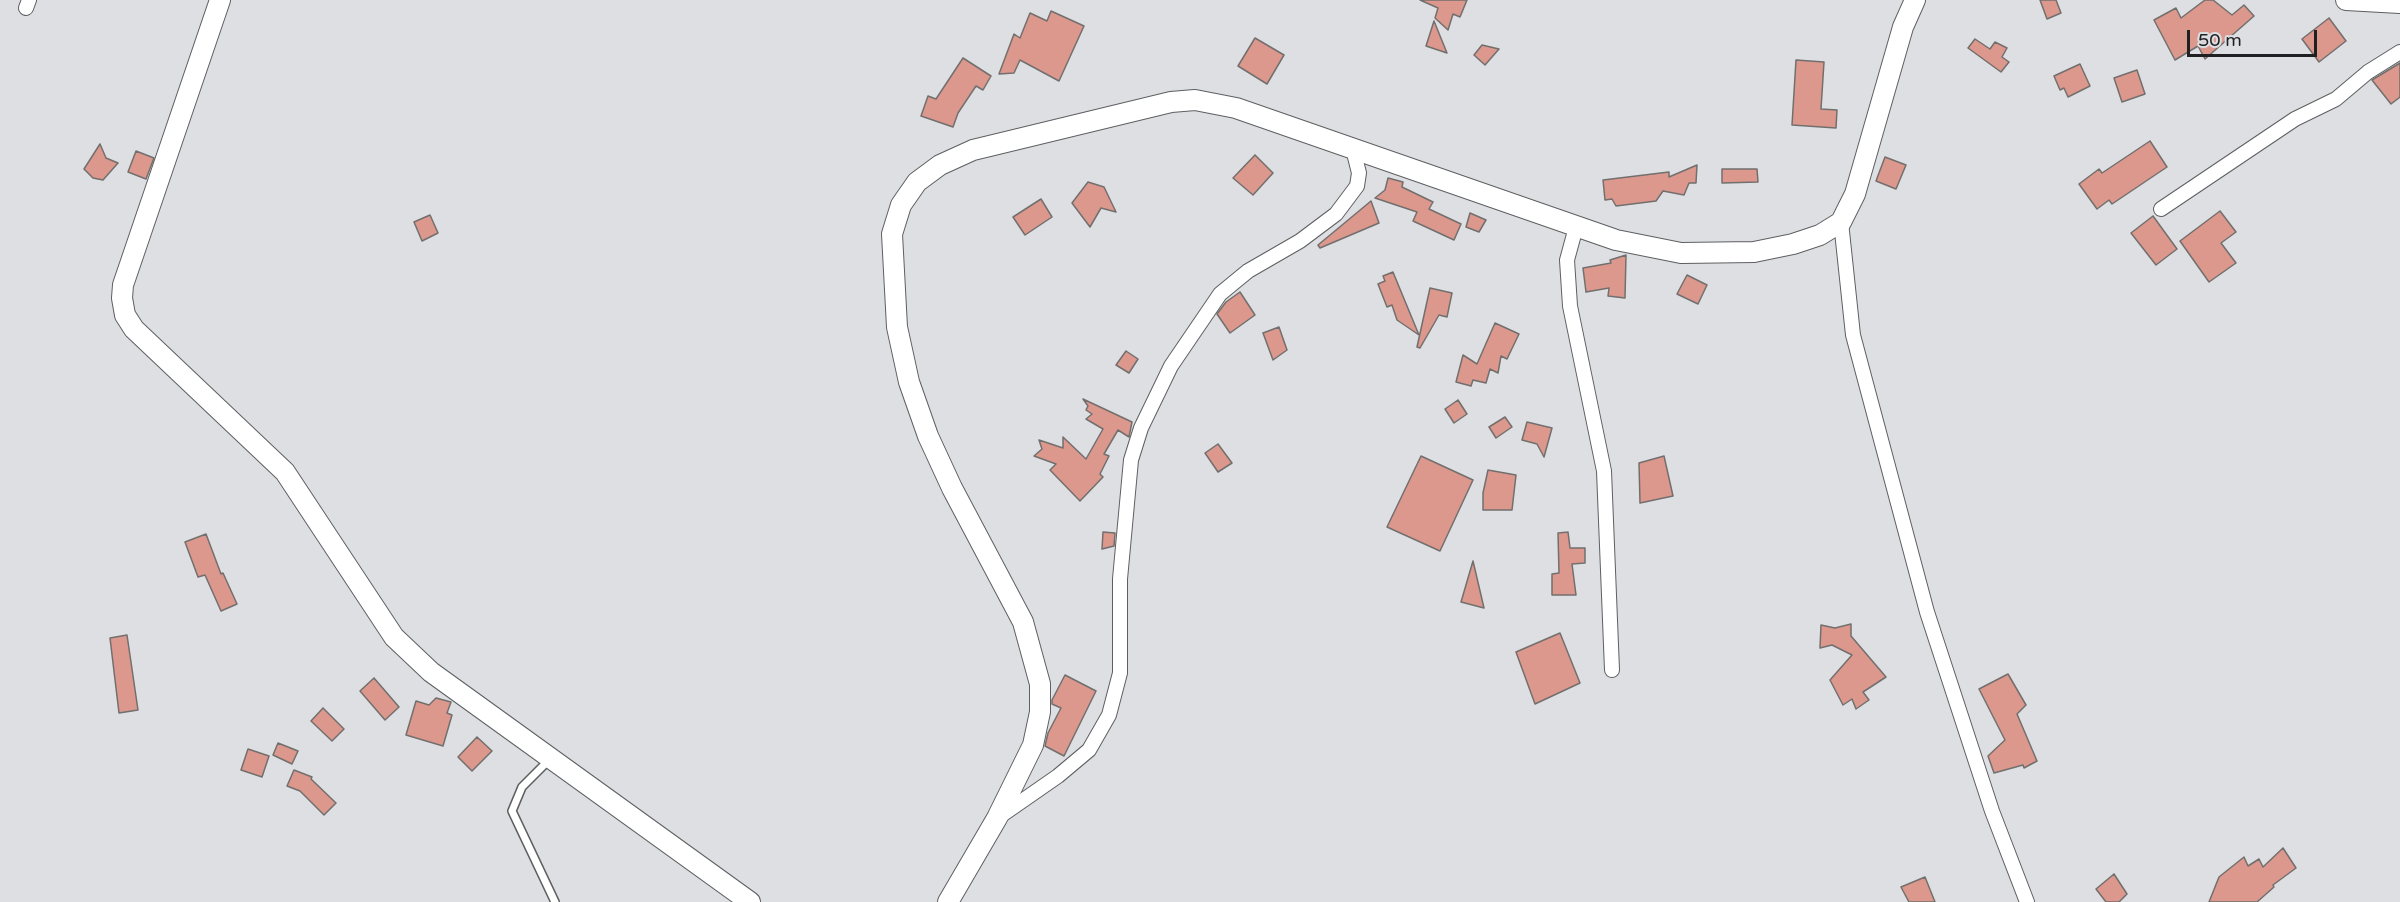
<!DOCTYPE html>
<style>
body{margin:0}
#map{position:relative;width:2400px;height:902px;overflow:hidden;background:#dddfe2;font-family:"Varela Round",sans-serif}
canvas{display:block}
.scale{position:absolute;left:2187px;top:30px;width:130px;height:27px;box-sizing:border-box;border:3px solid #1f2021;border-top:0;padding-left:8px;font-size:18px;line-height:21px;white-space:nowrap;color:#1f2021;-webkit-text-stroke:4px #dddfe2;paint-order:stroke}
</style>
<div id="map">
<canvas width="2400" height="902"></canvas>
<div class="scale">50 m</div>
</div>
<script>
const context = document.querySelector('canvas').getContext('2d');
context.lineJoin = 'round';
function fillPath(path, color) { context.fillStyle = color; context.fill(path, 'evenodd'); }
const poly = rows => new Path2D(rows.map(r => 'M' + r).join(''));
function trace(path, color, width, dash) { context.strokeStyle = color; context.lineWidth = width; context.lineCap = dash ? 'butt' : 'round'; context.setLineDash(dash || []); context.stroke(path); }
const building = poly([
 [1420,0,1467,0,1460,17,1453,14,1448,30,1435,18,1438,8,1420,0],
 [2040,0,2056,0,2061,13,2047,19,2040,0],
 [2205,0,2213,0,2232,15,2244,5,2254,16,2205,59,2198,46,2175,60,2154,20,2176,8,2181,18,2205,0],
 [1051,11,1084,26,1059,81,1020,60,1014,73,999,74,1014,34,1020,38,1030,13,1047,21,1051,11],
 [2329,18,2346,41,2319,62,2302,39,2329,18],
 [1434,21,1447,53,1426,46,1434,21],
 [1255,38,1284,55,1267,84,1238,66,1255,38],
 [1975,39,1990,49,1995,42,2007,48,2002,57,2009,62,2001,72,1968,48,1975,39],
 [1482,45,1499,49,1485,65,1474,55,1482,45],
 [963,58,991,76,983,90,976,86,958,113,953,127,921,116,928,96,936,99,963,58],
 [1796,60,1824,62,1821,109,1837,110,1836,128,1792,125,1796,60],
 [2400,63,2400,97,2391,104,2372,80,2400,63],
 [2080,64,2090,86,2068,97,2064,88,2060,90,2054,76,2080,64],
 [2137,70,2145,94,2122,102,2114,78,2137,70],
 [2150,141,2167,167,2112,204,2109,200,2097,209,2079,184,2099,169,2102,173,2150,141],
 [100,144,106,158,118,163,103,180,93,178,84,169,100,144],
 [136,151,154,158,146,179,128,172,136,151],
 [1255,155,1273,173,1253,195,1233,178,1255,155],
 [1885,157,1906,165,1896,189,1876,181,1885,157],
 [1697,165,1696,183,1689,183,1684,195,1663,191,1656,201,1616,206,1612,199,1605,200,1603,180,1669,172,1669,177,1697,165],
 [1722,169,1757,169,1758,182,1722,183,1722,169],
 [1388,178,1403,182,1402,187,1433,202,1429,209,1461,224,1454,240,1413,221,1417,212,1375,198,1385,190,1388,178],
 [1088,182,1104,187,1116,212,1101,208,1090,227,1072,203,1088,182],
 [1041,199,1052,217,1025,235,1013,217,1041,199],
 [1371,201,1379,223,1320,248,1318,245,1371,201],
 [2220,211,2236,232,2221,243,2236,263,2209,282,2180,241,2220,211],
 [1470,213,1486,220,1479,232,1466,227,1470,213],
 [430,215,438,233,422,241,414,222,430,215],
 [2153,216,2177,249,2156,265,2131,233,2153,216],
 [1626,255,1625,298,1608,296,1609,288,1586,292,1583,268,1611,263,1610,260,1626,255],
 [1393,272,1395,277,1419,335,1397,320,1392,305,1387,307,1378,284,1385,281,1383,276,1393,272],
 [1687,275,1707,285,1698,304,1677,294,1687,275],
 [1430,288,1452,293,1447,317,1439,315,1420,348,1417,347,1430,288],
 [1240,292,1255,315,1230,333,1217,314,1226,302,1240,292],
 [1495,323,1519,334,1507,359,1501,356,1498,373,1490,369,1486,383,1473,380,1471,386,1456,382,1463,355,1477,364,1495,323],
 [1279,327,1287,350,1273,360,1263,333,1279,327],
 [1126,351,1138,359,1129,373,1116,365,1126,351],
 [1083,399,1132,422,1129,437,1118,430,1104,454,1109,456,1100,474,1103,477,1080,501,1050,470,1056,464,1034,456,1042,449,1039,440,1063,448,1063,437,1086,459,1103,429,1086,419,1092,414,1086,410,1088,406,1083,399],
 [1458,400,1467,414,1454,423,1445,409,1458,400],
 [1505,417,1512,427,1496,438,1489,427,1505,417],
 [1527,422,1552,428,1544,457,1537,444,1522,440,1527,422],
 [1218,444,1232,463,1218,472,1205,453,1218,444],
 [1421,456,1473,480,1440,551,1387,527,1421,456],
 [1664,456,1673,496,1640,503,1639,463,1664,456],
 [1488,470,1516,475,1512,510,1483,510,1483,493,1488,470],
 [1103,532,1115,533,1114,546,1102,549,1103,532],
 [1568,532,1570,548,1585,548,1585,563,1572,564,1576,595,1552,595,1552,574,1559,573,1558,533,1568,532],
 [206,534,221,574,223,573,237,604,221,611,205,575,198,577,185,542,206,534],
 [1473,561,1484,608,1461,602,1473,561],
 [1851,624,1851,636,1886,677,1863,692,1869,700,1856,709,1852,699,1843,705,1830,680,1852,655,1832,645,1820,648,1821,625,1835,628,1851,624],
 [1560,633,1580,683,1535,704,1516,652,1560,633],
 [127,635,138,710,119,713,110,638,127,635],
 [2008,674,2026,705,2017,714,2037,761,2024,768,2023,765,1994,773,1988,756,2005,740,1979,689,2008,674],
 [1065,675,1096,691,1064,756,1045,746,1048,733,1061,708,1052,704,1052,700,1065,675],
 [374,678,399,707,385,720,360,691,374,678],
 [436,698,451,702,447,713,452,715,443,746,406,735,416,701,429,705,436,698],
 [323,708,344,729,332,741,311,721,323,708],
 [477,737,492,751,472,771,458,757,477,737],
 [278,743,298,751,292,764,273,755,278,743],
 [248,749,269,756,262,777,241,770,248,749],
 [294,770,312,777,311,779,336,803,324,815,300,791,287,786,294,770],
 [2283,848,2296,868,2273,885,2274,887,2257,902,2209,902,2219,877,2244,857,2248,866,2259,859,2263,867,2283,848],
 [2114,874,2127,894,2119,902,2106,902,2096,889,2114,874],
 [1925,877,1935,902,1909,902,1901,887,1925,877]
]);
const lane = poly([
 [549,760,522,787,512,811,555,902]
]);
const street = poly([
 [26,8,29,0],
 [2161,209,2295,119,2336,99,2368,72,2400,52],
 [1841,222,1853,335,1927,612,1992,811,2027,902],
 [1576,227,1567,260,1570,306,1604,471,1612,670],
 [999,817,1058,776,1089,750,1109,715,1120,673,1120,579,1131,460,1141,428,1171,366,1220,294,1248,271,1300,241,1336,214,1357,186,1359,173,1353,149]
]);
const secondary = poly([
 [220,0,123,285,122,298,125,315,134,329,285,472,394,637,431,672,750,902],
 [2346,0,2400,3],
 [948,902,997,818,1033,745,1040,712,1040,684,1023,622,952,488,928,436,909,382,897,327,892,234,901,205,917,182,940,165,973,150,1171,102,1195,100,1236,108,1616,240,1681,253,1754,252,1793,244,1820,235,1841,222,1855,194,1903,27,1915,0]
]);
fillPath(building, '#dc988d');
trace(building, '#726f6e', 1.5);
trace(lane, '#5d5f61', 10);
trace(street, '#5d5f61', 16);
trace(secondary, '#5d5f61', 22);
trace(lane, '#fff', 7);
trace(street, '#fff', 14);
trace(secondary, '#fff', 20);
</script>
